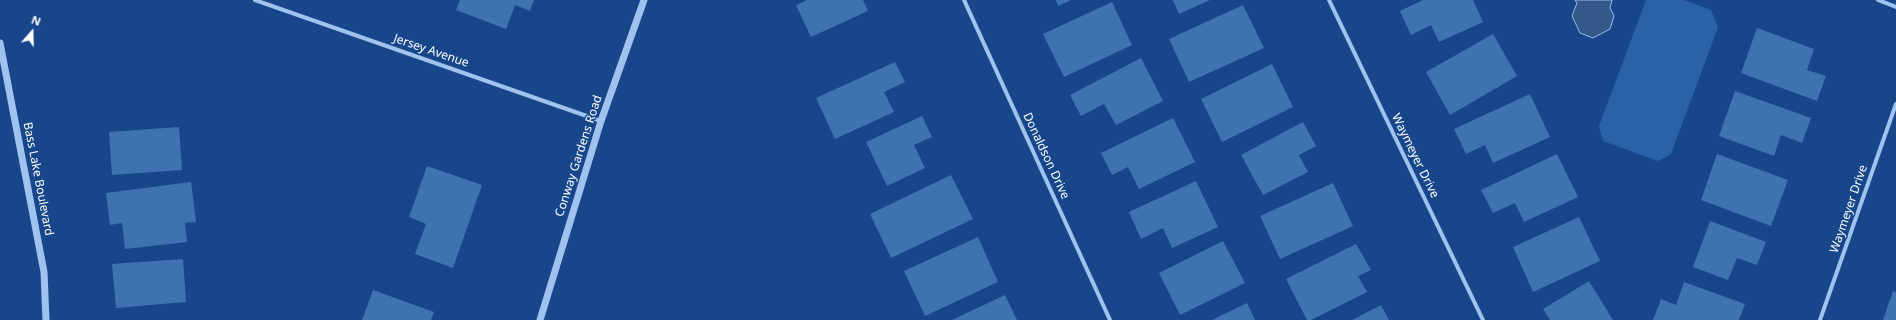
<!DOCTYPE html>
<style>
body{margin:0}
#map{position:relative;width:1896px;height:320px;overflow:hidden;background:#17478a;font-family:"Noto Sans",sans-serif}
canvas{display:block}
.north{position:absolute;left:12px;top:12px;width:40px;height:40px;-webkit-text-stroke:3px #17478a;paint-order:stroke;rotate:20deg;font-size:11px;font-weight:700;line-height:16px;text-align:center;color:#fff}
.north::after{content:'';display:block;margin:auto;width:14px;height:18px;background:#fff;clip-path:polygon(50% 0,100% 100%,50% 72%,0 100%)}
</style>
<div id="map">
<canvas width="1896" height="320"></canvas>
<div class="north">N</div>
</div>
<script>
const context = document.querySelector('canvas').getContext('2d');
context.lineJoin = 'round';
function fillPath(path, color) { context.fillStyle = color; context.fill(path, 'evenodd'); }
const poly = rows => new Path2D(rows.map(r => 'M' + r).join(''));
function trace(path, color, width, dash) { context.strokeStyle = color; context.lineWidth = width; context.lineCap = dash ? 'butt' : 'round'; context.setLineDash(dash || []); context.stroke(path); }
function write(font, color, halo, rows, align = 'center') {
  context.font = font + ' "Noto Sans",sans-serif'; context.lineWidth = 3; context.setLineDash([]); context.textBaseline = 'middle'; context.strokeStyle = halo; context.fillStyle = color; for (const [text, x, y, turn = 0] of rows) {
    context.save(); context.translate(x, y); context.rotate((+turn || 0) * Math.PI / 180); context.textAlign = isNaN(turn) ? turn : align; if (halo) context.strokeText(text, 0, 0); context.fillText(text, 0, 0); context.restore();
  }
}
const green = poly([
 [1646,0,1684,0,1711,10,1718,27,1671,154,1658,161,1603,141,1599,126]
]);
const water = poly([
 [1575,0,1612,0,1610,8,1614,16,1610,29,1593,38,1580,33,1572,16,1577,3,1575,0]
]);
const building = poly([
 [460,0,534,0,530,11,515,5,506,29,456,10],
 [807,0,863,0,868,11,811,37,796,5],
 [1056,0,1071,0,1058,6],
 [1173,0,1210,0,1179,14],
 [1423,0,1473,0,1483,22,1439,42,1431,25,1411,35,1400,11],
 [1112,2,1132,45,1064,77,1043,34],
 [1243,5,1264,48,1189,82,1169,39],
 [1757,28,1814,49,1807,70,1826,76,1817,101,1741,73],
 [1493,34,1517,76,1450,115,1426,72],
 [1141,58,1163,101,1116,125,1104,104,1081,116,1070,95],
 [895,62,905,82,884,92,894,112,835,139,816,98],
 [1272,64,1293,107,1222,142,1201,99],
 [1735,91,1811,118,1802,143,1781,135,1774,156,1719,136],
 [1530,94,1550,137,1493,163,1485,145,1466,154,1454,129],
 [922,116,932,137,914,145,925,168,887,186,866,142],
 [1173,118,1195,162,1139,189,1128,167,1112,175,1101,153],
 [1303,122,1316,146,1299,155,1308,172,1263,195,1241,155],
 [179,127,182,170,112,175,109,132],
 [1557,154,1578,197,1524,222,1515,203,1493,213,1481,190],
 [1717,154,1788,180,1771,226,1701,200],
 [427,166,482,185,453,268,415,254,426,224,409,217],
 [951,175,973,219,891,258,870,214],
 [1196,181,1218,227,1172,248,1163,228,1141,239,1129,212],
 [191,182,196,222,185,223,187,242,125,249,122,223,110,225,106,193],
 [1333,183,1353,226,1280,259,1260,216],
 [1579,217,1600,261,1533,292,1513,247],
 [1710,221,1766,242,1757,265,1737,258,1728,280,1693,267],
 [978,237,998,282,925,316,904,271],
 [1223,241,1245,283,1180,315,1159,273],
 [1356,244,1371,270,1358,276,1367,292,1311,320,1307,320,1286,279],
 [183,259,186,302,116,308,112,264],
 [1589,281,1613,320,1550,320,1543,309],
 [1684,282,1745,304,1739,320,1653,320,1661,299,1676,305],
 [373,290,434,312,431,320,362,320],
 [1893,291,1896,292,1896,320,1883,320],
 [1005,295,1017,320,952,320],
 [1247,303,1255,320,1212,320],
 [1381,305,1389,320,1352,320]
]);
const minor = poly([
 [255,0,601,121],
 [964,0,1110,320],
 [1329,0,1483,320],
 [1878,0,1896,7],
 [1820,320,1896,104]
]);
const tertiary = poly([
 [0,43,44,272,46,320],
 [540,320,601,121,644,0]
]);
const streetNames = [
 ["Jersey Avenue",431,51,19],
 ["Conway Gardens Road",579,156,-72],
 ["Donaldson Drive",1046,156,65],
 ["Waymeyer Drive",1415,156,64],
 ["Bass Lake Boulevard",38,179,79],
 ["Waymeyer Drive",1849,209,-71]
];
fillPath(green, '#2a61a9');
fillPath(water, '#355889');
trace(water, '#93bdf1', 1);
fillPath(building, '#4071b3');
trace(minor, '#a0c2ee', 4);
trace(tertiary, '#a0c2ee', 7);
write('12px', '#fff', '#17478a', streetNames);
</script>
